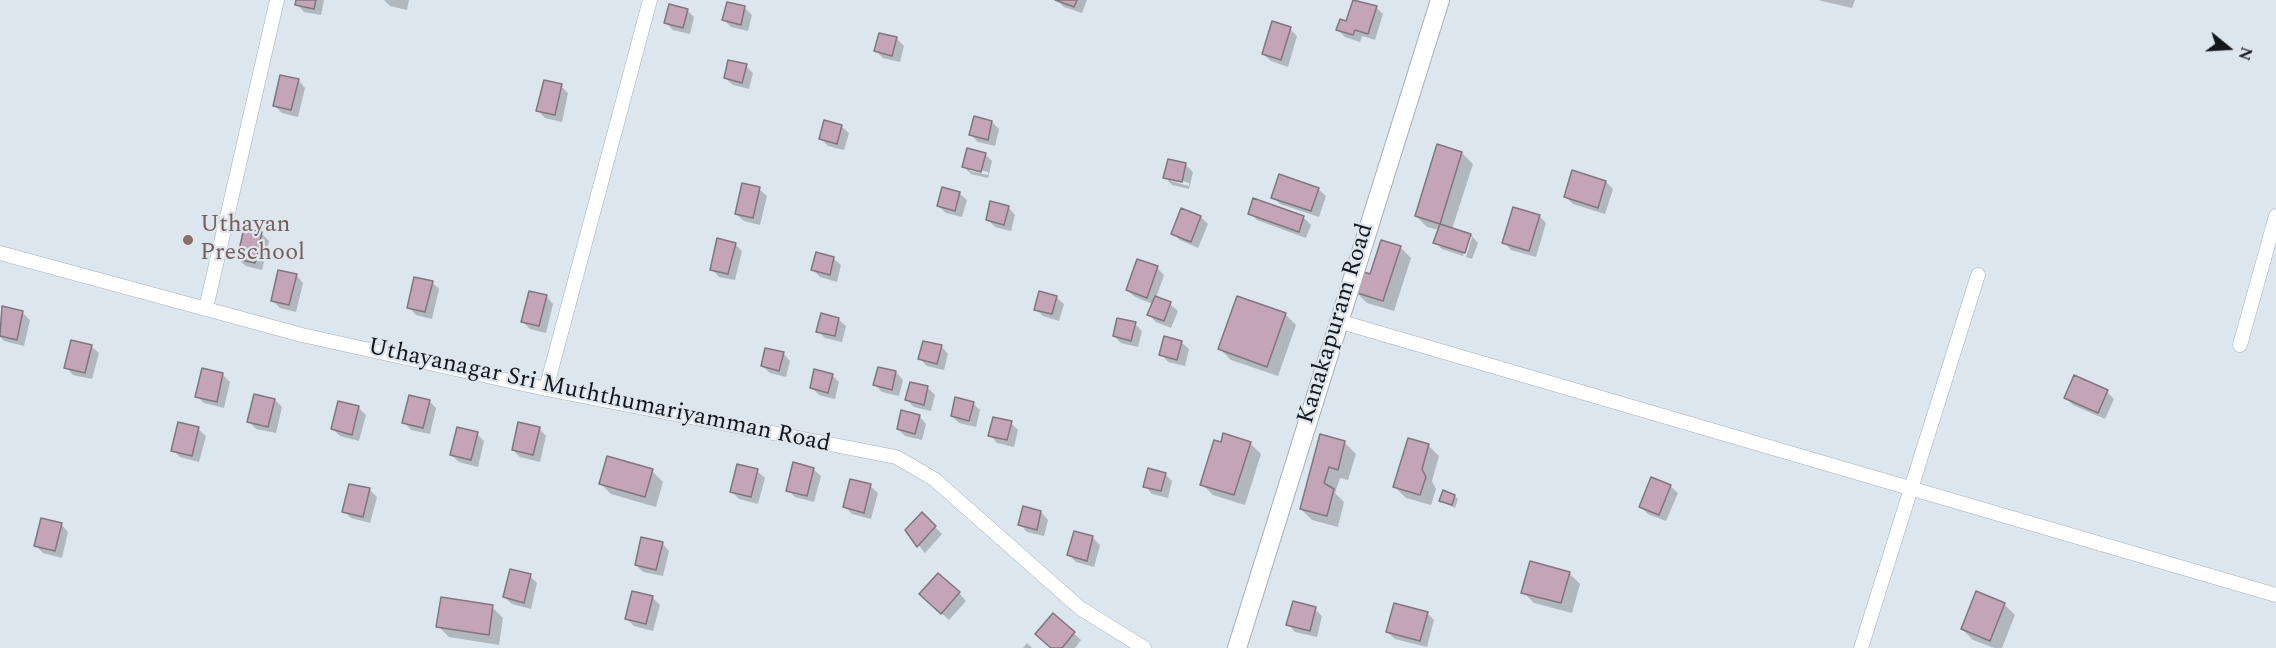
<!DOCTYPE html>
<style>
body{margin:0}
#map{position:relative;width:2276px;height:648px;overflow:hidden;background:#dce6ee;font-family:Spectral,serif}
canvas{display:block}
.north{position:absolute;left:2198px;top:18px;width:60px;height:60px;-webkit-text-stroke:4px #dce6ee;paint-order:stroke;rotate:108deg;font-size:16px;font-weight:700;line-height:24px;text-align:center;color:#14181a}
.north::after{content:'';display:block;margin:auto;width:21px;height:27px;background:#14181a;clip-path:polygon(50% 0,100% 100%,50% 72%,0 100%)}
</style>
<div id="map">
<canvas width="2276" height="648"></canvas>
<div class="north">N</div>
</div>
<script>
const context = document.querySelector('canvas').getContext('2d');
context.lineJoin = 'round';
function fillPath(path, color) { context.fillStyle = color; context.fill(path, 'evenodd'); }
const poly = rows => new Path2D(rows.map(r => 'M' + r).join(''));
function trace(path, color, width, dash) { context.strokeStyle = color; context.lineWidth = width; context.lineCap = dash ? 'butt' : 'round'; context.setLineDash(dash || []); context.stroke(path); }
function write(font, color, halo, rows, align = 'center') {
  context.font = font + ' Spectral,serif'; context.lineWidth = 4.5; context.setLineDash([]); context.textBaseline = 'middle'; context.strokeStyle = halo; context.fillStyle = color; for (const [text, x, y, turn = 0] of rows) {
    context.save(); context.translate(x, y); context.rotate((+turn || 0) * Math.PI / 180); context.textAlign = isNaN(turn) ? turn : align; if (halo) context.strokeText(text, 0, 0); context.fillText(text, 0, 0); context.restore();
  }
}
const shadow = poly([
 [298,0,324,0,321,15,304,12,297,4],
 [384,0,409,0,407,10,390,6],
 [1057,0,1087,0,1082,13,1064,7],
 [1355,0,1376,7,1383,14,1375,40,1362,36,1360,42,1345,37,1338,30,1347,23],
 [1818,0,1855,0,1852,8],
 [745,8,752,15,748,31,731,27,724,20],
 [687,10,694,17,690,34,673,30,666,23],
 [1290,29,1297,36,1288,67,1271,61,1263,54],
 [896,38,904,46,900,62,883,58,876,51],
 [746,66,753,73,749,89,733,85,725,78],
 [298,80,305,88,298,117,282,113,275,106],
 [561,86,568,93,562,122,545,118,538,111],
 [992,122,999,129,995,146,978,142,971,135],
 [841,126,849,133,844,150,828,146,821,139],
 [1462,153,1473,164,1452,229,1471,235,1478,243,1472,259,1466,257,1472,237,1469,237,1463,256,1442,249,1435,242,1439,230,1427,227,1416,216],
 [985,154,992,161,988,178,971,174,964,167],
 [970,167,988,172,988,175,970,171],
 [1186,165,1193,172,1189,189,1172,185,1165,177],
 [1171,178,1189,183,1189,186,1171,181],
 [1606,182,1613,189,1605,214,1573,204,1566,197],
 [759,189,767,196,760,225,744,221,736,214],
 [1318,189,1326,196,1319,217,1280,204,1273,197],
 [959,193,967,200,962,217,946,213,938,206],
 [1008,207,1015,215,1011,231,995,227,987,219],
 [1182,210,1201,217,1208,224,1198,248,1180,240,1172,233],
 [1250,213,1303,217,1311,225,1306,238,1257,220],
 [1539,216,1546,223,1536,257,1511,250,1504,242],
 [261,233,269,241,262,270,246,266,238,259],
 [735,244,742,251,735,280,719,277,712,269],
 [1400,247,1411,258,1394,311,1367,303,1356,292],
 [833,258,841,265,837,282,820,277,813,270],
 [1157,268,1164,275,1156,298,1170,304,1178,311,1171,328,1156,322,1149,315,1153,304,1135,297,1127,290],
 [296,275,303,283,296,312,280,308,273,301],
 [432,282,439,289,432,319,416,315,409,307],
 [546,296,553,304,546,333,530,329,523,322],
 [1056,297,1064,304,1059,321,1043,316,1036,309],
 [3,308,23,313,30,320,24,346,4,341,0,337,0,322],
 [1285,314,1296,325,1278,376,1231,360,1220,349],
 [838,319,846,326,842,342,825,338,818,331],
 [1135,324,1142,331,1138,347,1121,343,1114,336],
 [1181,342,1189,349,1185,366,1168,362,1161,354],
 [91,346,99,353,92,379,73,375,66,367],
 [941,346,948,354,944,370,927,366,920,359],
 [783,353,790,361,786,377,770,373,762,366],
 [203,370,223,375,230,382,224,408,204,403,197,396],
 [896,372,903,380,899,396,882,392,875,385],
 [832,375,839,382,835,399,819,395,811,387],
 [927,387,935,395,931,411,914,407,907,400],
 [2107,392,2114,399,2105,419,2073,405,2066,398],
 [275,400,282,407,276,433,256,429,249,422],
 [429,401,436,408,430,434,411,430,404,422],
 [973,403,980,410,976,427,959,423,952,416],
 [359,408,366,415,359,441,340,436,333,429],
 [919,416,926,424,922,440,905,436,898,429],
 [1011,423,1018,430,1014,447,997,443,990,435],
 [539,428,546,436,540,462,520,457,513,450],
 [198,429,206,436,199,462,180,457,173,450],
 [477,434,484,441,478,467,459,462,451,455],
 [1321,436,1345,443,1356,454,1348,480,1340,478,1335,493,1344,502,1338,527,1312,520,1301,509],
 [1222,443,1250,443,1261,454,1245,505,1213,495,1202,484],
 [1428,445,1439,456,1432,481,1436,489,1431,505,1406,498,1395,487],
 [813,469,821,476,814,502,795,497,788,490],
 [652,471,663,482,656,507,611,494,600,483],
 [757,471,765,478,758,504,739,499,732,492],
 [1165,474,1172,481,1168,498,1152,494,1145,486],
 [870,486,878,493,871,519,852,514,845,507],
 [1670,486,1678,493,1666,521,1648,514,1641,507],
 [370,490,377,497,370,523,351,518,344,511],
 [1455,496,1458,499,1455,508,1441,501],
 [1041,512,1048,520,1044,536,1027,532,1020,524],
 [922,514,942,534,925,553,907,530],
 [61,524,68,532,62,558,43,553,36,546],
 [1092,537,1100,545,1094,567,1076,562,1069,555],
 [662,543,669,551,663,576,643,572,636,565],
 [1569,573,1580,584,1572,613,1534,603,1523,592],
 [530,576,537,583,531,609,512,604,504,597],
 [959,593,966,601,949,620,928,601],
 [652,597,660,605,653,631,634,626,627,619],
 [2004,604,2015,615,2002,648,1994,648,1973,640,1962,629],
 [492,607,503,618,499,645,449,637,438,626],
 [1315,609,1322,616,1317,637,1295,632,1288,624],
 [1427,613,1434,620,1427,647,1395,639,1387,632],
 [1054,615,1081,640,1075,648,1052,648],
 [1027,643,1032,648,1023,648]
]);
const building = poly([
 [296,0,316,0,314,9,295,5,296,0],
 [1055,0,1077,0,1074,7,1055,0],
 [1353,0,1377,6,1368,34,1355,30,1353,35,1336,30,1340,19,1346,21,1353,0],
 [727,2,745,6,741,25,722,20,727,2],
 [669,4,688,9,683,28,664,23,669,4],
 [1272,21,1291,27,1281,60,1262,54,1272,21],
 [879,33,897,37,892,56,874,51,879,33],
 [728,60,747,64,742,83,724,78,728,60],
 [280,75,299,79,291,110,273,106,280,75],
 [544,80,562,84,555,115,536,111,544,80],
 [974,116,992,121,988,140,969,135,974,116],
 [824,120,842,125,837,144,819,139,824,120],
 [1437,144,1462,152,1440,224,1415,216,1437,144],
 [967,148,986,153,981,172,962,167,967,148],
 [1168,159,1186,163,1182,182,1163,178,1168,159],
 [1572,170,1606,181,1598,208,1564,197,1572,170],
 [1279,174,1319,188,1311,211,1271,198,1279,174],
 [742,183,760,187,753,218,735,214,742,183],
 [942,187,960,192,955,211,937,206,942,187],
 [1253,198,1304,216,1299,232,1248,214,1253,198],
 [990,201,1009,206,1004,225,986,220,990,201],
 [1513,207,1540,215,1529,251,1502,243,1513,207],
 [1181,208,1201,216,1191,242,1171,234,1181,208],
 [1440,224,1471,234,1465,253,1433,243,1440,224],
 [244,228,262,232,255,263,237,259,244,228],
 [717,238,736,243,728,274,710,270,717,238],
 [1381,240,1401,246,1383,301,1354,292,1361,271,1370,274,1381,240],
 [816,252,834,257,830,275,811,270,816,252],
 [1137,259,1158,266,1147,298,1126,290,1137,259],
 [278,270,297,274,289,305,271,301,278,270],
 [414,277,433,281,425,312,407,308,414,277],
 [529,291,547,295,539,326,521,322,529,291],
 [1039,291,1057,296,1052,314,1034,310,1039,291],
 [1155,296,1171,302,1164,321,1147,315,1155,296],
 [1237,296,1286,313,1267,367,1218,349,1237,296],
 [2,306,23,311,17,340,0,336,2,306],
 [821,313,839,318,835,336,816,332,821,313],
 [1117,318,1136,322,1131,341,1113,336,1117,318],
 [1164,336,1182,341,1177,360,1159,355,1164,336],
 [71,340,92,345,85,373,64,368,71,340],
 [923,341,942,345,937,364,918,359,923,341],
 [765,348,784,352,779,371,761,366,765,348],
 [878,367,896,371,892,390,873,385,878,367],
 [202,368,223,373,217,402,195,397,202,368],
 [814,369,833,374,828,393,810,388,814,369],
 [2074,375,2108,390,2098,413,2064,398,2074,375],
 [910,382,928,386,924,405,905,400,910,382],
 [254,394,275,399,268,427,247,422,254,394],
 [409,395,430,400,423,428,402,423,409,395],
 [955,397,974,402,969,421,951,416,955,397],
 [338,401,359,406,352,435,331,429,338,401],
 [901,410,920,415,915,434,897,429,901,410],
 [993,417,1012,421,1007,440,988,436,993,417],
 [178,422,199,427,192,456,171,451,178,422],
 [518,422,540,427,533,455,512,450,518,422],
 [457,427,478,432,471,460,450,455,457,427],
 [1223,433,1251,442,1234,495,1200,485,1214,440,1221,442,1223,433],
 [1320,434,1345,441,1338,470,1329,467,1324,483,1334,489,1327,516,1300,509,1320,434],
 [1408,438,1429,444,1422,469,1426,477,1420,495,1393,487,1408,438],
 [607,456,653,469,645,497,599,484,607,456],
 [793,462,814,468,807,496,786,491,793,462],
 [737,464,758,469,751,497,730,492,737,464],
 [1148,468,1166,473,1161,491,1143,487,1148,468],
 [1651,477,1671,485,1659,515,1639,507,1651,477],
 [850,479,871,484,864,513,843,507,850,479],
 [349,484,370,488,363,517,342,512,349,484],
 [1443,490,1455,495,1452,505,1439,501,1443,490],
 [1023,506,1041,511,1037,530,1018,525,1023,506],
 [922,512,936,526,917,547,905,530,922,512],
 [41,518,62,523,55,551,34,546,41,518],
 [1074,531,1093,536,1087,561,1067,555,1074,531],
 [641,537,663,542,656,570,635,565,641,537],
 [1530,561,1570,572,1561,603,1521,593,1530,561],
 [510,569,531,574,524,603,503,597,510,569],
 [938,573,960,592,941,614,919,594,938,573],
 [632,591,653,596,646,624,625,619,632,591],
 [1976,591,2005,603,1990,641,1961,629,1976,591],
 [441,597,493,605,489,635,436,627,441,597],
 [1293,601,1316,607,1310,631,1286,625,1293,601],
 [1394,603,1428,612,1420,641,1386,632,1394,603],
 [1053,613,1075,632,1062,648,1051,648,1035,634,1053,613]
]);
const minor = poly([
 [0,253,302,335,546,389,896,457,934,479,1080,608,1144,648],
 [206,308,277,0],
 [1338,321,2276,595],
 [2240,345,2276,216],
 [546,389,650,0],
 [1861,648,1978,275]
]);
const tertiary = poly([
 [1237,648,1440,0]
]);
const markers = [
 [188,240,6,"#8d6e63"]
];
const educationNames = [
 ["Uthayan",200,226],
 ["Preschool",200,254]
];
const streetNames = [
 ["Kanakapuram Road",1337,324,-73],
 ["Uthayanagar Sri Muththumariyamman Road",599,397,12]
];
fillPath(shadow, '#0003');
fillPath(building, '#c4a5b8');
trace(building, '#80767c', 1.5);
trace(minor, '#a6b0b7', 15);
trace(tertiary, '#a6b0b7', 20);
trace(minor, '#fff', 14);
trace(tertiary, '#fff', 18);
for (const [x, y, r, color] of markers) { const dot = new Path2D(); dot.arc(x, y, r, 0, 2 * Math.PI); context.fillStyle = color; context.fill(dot); trace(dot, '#dce6ee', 2); }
write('24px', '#785e54', '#dce6ee', educationNames, 'left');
write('24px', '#14181a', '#dce6ee', streetNames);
</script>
